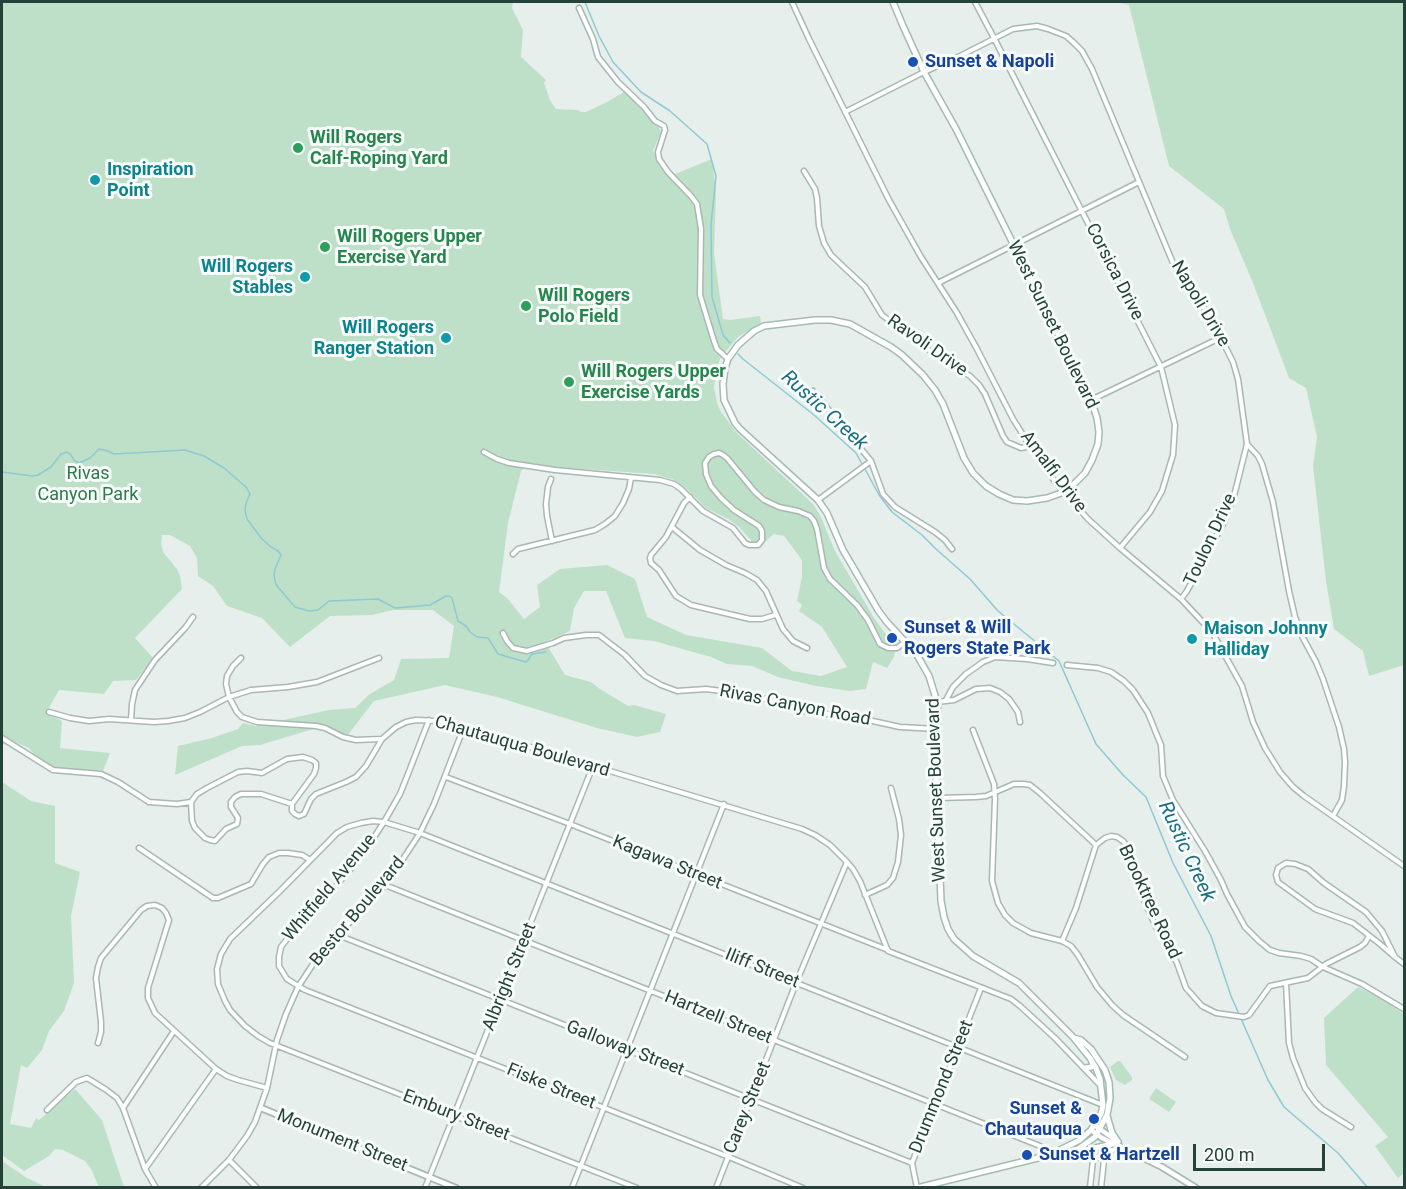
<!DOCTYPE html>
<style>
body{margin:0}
#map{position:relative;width:1406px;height:1189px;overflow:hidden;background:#e6efeb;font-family:Roboto,sans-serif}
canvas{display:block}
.frame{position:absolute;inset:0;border:3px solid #24423a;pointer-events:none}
.scale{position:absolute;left:1193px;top:1144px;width:132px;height:27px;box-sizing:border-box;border:3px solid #24423a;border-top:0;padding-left:8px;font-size:18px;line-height:21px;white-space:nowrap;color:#24423a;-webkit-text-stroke:4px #f7fbf9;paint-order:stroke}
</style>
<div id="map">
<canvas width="1406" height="1189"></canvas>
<div class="frame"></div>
<div class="scale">200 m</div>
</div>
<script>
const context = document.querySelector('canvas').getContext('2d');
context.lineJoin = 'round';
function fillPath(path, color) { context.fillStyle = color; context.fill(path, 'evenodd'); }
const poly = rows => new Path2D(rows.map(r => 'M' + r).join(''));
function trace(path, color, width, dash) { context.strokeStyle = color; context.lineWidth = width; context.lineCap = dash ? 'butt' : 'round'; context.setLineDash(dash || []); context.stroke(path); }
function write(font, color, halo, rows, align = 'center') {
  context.font = font + ' Roboto,sans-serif'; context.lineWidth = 6; context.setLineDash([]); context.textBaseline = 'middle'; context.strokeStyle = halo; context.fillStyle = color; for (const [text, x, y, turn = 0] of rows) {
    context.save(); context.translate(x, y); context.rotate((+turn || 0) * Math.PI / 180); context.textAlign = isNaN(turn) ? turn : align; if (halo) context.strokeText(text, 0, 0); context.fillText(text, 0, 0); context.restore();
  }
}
const green = poly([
 [2,2,513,2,512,8,523,30,521,57,546,80,544,83,550,100,556,109,578,110,581,112,586,112,607,102,627,90,649,119,659,127,661,132,653,151,663,168,667,173,675,174,712,159,716,192,714,253,723,319,730,320,760,316,761,323,738,337,721,357,716,370,714,387,717,403,721,412,737,433,813,504,820,515,835,551,874,618,885,633,896,644,895,651,902,650,895,652,894,657,887,668,873,662,866,689,850,691,816,686,778,677,752,666,727,664,711,657,654,641,625,638,606,591,584,591,574,608,570,631,545,642,565,675,591,682,600,689,628,706,634,705,666,714,660,732,637,737,597,728,497,697,445,685,374,701,347,736,338,733,327,725,260,745,242,746,175,775,178,746,212,738,238,729,243,723,256,726,329,710,355,708,370,694,394,680,401,659,449,658,454,626,433,610,393,610,372,615,330,616,290,647,262,618,227,606,213,586,198,576,197,558,190,546,170,535,162,535,161,543,163,552,177,569,180,576,182,589,135,638,153,658,136,680,113,681,104,694,59,690,46,713,62,721,60,748,110,753,103,771,51,767,35,755,29,748,8,739,2,746],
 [541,466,654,474,672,479,686,488,706,508,728,519,739,527,751,540,750,548,756,548,761,547,768,539,774,534,784,536,802,560,802,577,797,601,802,605,799,611,822,627,847,667,821,676,792,671,762,648,686,635,647,617,635,579,607,565,560,569,537,585,540,607,524,619,508,599,499,592,508,523,521,471,525,467],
 [1116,2,1404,2,1404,665,1369,676,1363,651,1334,629,1326,581,1313,466,1317,437,1306,388,1289,378,1253,283,1230,229,1224,209,1169,166,1129,5],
 [2,782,31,801,55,806,55,863,80,872,71,916,74,983,64,1011,49,1031,42,1050,27,1068,21,1065,10,1124,31,1128,36,1118,39,1120,45,1115,60,1101,75,1089,102,1120,124,1187,99,1187,91,1169,85,1161,63,1150,55,1149,49,1156,24,1171,2,1155],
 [1358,987,1386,1001,1404,1014,1404,1173,1398,1178,1375,1146,1388,1137,1326,1065,1324,1018],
 [1118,1061,1120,1061,1132,1077,1132,1080,1125,1085,1116,1080,1110,1067],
 [1156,1088,1176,1102,1169,1112,1149,1099],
 [2,1161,27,1178,46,1187,2,1187]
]);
const stream = poly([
 [585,2,599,36,613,62,641,92,670,111,707,144,716,176,711,224,712,297,723,335,730,343],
 [738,354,743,359,814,415,856,453,862,464],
 [865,469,879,495,892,512,922,535,936,549,970,579,998,611,1059,661,1096,744,1123,775,1146,797,1173,863,1211,936,1231,996,1268,1080,1284,1107,1338,1153,1368,1188],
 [2,472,32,476,38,475,51,467,61,454,67,452,70,454,75,461,79,463,90,458,99,449,108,451,114,454,185,450,204,456,224,468,246,487,250,494,246,503,245,510,247,519,262,539,271,547,278,551,281,555,275,569,274,575,275,581,277,586,295,607,309,611,318,610,329,601,378,599,395,608,430,605,446,596,449,596,452,598,458,621,466,626,470,632,477,637,488,638,498,654,526,662,528,660,532,654,546,652]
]);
const minor = poly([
 [792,2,809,39,889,200,921,257,957,313,977,349,1013,419,1030,446,1056,483,1088,519,1120,548,1181,599,1212,632,1242,686,1253,722,1265,748,1280,772,1293,787,1304,796,1404,866],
 [975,2,994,38,1161,367,1175,425,1173,455,1162,491,1150,512,1120,548],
 [579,8,593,39,598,57,618,82,644,107,655,121,664,126,665,130,658,152,659,159,668,172,691,196,697,204,701,229,700,295,714,341,717,349,728,359],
 [845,112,924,72,958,57,1013,29,1037,26,1048,29,1066,36,1073,42,1082,51,1092,69,1173,263,1181,277,1210,316,1233,362,1238,379,1247,444,1258,456,1262,464,1273,502,1289,591,1295,617,1303,638,1316,662,1323,679,1339,727,1344,749,1345,762,1344,786,1342,800,1333,816],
 [804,171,815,189,817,198,819,226,824,243,831,255,865,287,882,315,941,359,970,376,979,385,985,394,1003,436,1007,442,1021,448,1030,446],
 [938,283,1139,182],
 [813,391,871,461,818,500],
 [1091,400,1222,337],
 [484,452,497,459,509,463,555,470,660,480,674,484,681,489,703,511,733,528,745,543,749,545,758,545,762,540,762,531,759,526,734,510,721,498,711,486,706,474,705,463,709,457,714,454,719,453,723,455,727,458,755,492,764,500,779,507,798,511,810,516,814,521,817,529,824,568,830,579,857,605,868,620,880,644,888,648,897,648,905,642],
 [871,461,883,494,895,507,935,532,945,540,952,549],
 [551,479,548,487,546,504,547,516,552,541],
 [690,497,684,503,666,537,651,555,650,558,651,563,659,570,676,596,691,605,750,619,762,619,775,615],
 [672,527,700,550,726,565,745,573,757,580,766,591,783,629,793,641,807,648],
 [513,554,518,549,595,530,605,524,615,516,623,503,629,489,631,478],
 [1181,599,1187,591,1224,522,1234,496,1247,444],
 [503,633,507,641,513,648,527,651,553,643,564,638,586,635,599,635,625,655,645,676,661,685,677,691,706,689,737,693,775,701,804,711,859,718,900,727,937,729],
 [241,658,233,666,227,676,226,684,229,697,237,712,242,717,257,722,316,726,325,728,343,737,356,740,381,739],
 [1067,665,1098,668,1111,672,1124,681,1133,690,1148,713,1161,745,1163,776,1173,800,1205,851,1221,880,1227,894,1245,927,1259,941,1270,950,1279,953,1301,956,1311,959,1323,967,1362,984,1404,1009],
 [946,700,953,687,966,674,983,662,995,657,1027,659,1053,663],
 [937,702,954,700,976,689,990,688,1000,692,1009,699,1018,712,1020,722],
 [49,712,70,718,89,721,109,719,154,722,168,721,185,718,200,712,229,697,251,690,288,687,317,682,379,658],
 [131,720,132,704,135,690,155,660,186,627,193,617],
 [429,720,408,774,400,794,384,822,361,857,335,887,297,926,281,947,279,957,279,966,287,979,305,990,729,1157,803,1188],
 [973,730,994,784,995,799,992,881,998,903,1005,915,1013,923,1031,933,1062,941,1071,946,1078,955,1097,987,1112,1005,1123,1015,1185,1057],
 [2,738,53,770,101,774,118,782,149,802,177,804,191,802,197,794,207,788,238,772,247,771,262,773,287,759,303,757,312,760,316,763,316,768,314,774,292,804,292,811,295,814,299,816,304,814,311,799,316,794,346,782,356,777,366,766,382,739,396,727,406,722,416,720,440,721,451,723,802,829,815,835,830,845,847,862,853,869,860,881,888,951,1011,999,1020,1006,1055,1038,1099,1084],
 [446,777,570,824,888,950],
 [937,798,976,797,986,796,1014,784,1024,784,1030,785,1040,793,1096,845,1105,838,1111,836,1117,837,1123,841,1127,846,1145,902,1156,927,1163,937,1177,963,1186,988,1202,1006,1216,1013,1244,1017,1249,1015,1270,986,1308,978,1326,964,1360,947,1365,943,1369,936],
 [191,802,192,821,195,828,205,838,210,840,215,841,226,829,237,824,238,818,231,807,231,802,235,797,241,794,261,794,292,804],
 [139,848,213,898,218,898,251,884,263,864,269,857,279,853,288,853,302,855,310,860],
 [385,885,1040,1146,1050,1155],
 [865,895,887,885,893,878,898,862,901,835,899,819,891,788],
 [338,935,912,1163],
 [1062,941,1076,908,1096,845],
 [1395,957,1382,931,1366,912,1324,883,1308,869,1295,864,1286,863,1278,868,1276,875,1278,882,1289,890,1315,909,1353,923,1380,944,1395,957,1404,964],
 [1286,983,1289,1043,1293,1058,1305,1088,1315,1102,1322,1109,1351,1127],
 [98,1043,101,1032,101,1022,96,978,98,967,101,958,141,910,147,906,155,905,162,908,166,913,169,920,148,988,148,998,155,1013,216,1069,227,1076,238,1080,267,1088],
 [123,1108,174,1031],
 [47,1110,76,1082,87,1078,105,1089,117,1098,123,1108,145,1169,156,1188],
 [1082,1152,1088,1155,1093,1160,1090,1188],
 [229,1160,257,1188],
 [1093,1160,1099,1156,1104,1160],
 [145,1169,216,1069],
 [201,1188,229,1160,247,1136,255,1122,267,1088,277,1040,286,1014,298,987,319,955,385,885,403,859,420,833,434,804,464,727],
 [425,1188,593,766],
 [572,1188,724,804],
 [637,1188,270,1043,258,1036,245,1026,230,1010,225,1001,218,984,217,969,221,954,230,939,280,891,337,833,347,827,361,823,373,821,384,822,420,833,1103,1105],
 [716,1188,796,983,847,862],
 [917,1188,912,1163,981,988],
 [1101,1188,1104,1160,1111,1150,1124,1149]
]);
const tertiary = poly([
 [261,1108,456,1188],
 [1094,1125,1117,1141],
 [1091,1130,1102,1138,1162,1167,1196,1188]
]);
const secondary = poly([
 [893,2,903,26,924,72,956,129,1091,400,1097,418,1099,432,1098,444,1092,460,1085,473,1074,484,1064,492,1047,498,1027,501,1013,500,999,494,986,486,973,473,964,458,943,404,935,390,923,375,902,355,891,347,850,324,831,320,815,320,764,326,754,331,738,345,728,359,725,368,723,384,724,400,735,423,740,429,818,500,827,513,843,550,878,610,886,621,917,655,929,676,937,702,938,716,935,750,941,901,944,917,948,929,954,939,973,956,1019,983,1073,1037,1090,1058,1096,1068,1100,1079,1103,1105,1101,1114,1091,1130,1080,1140,1050,1155,917,1188],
 [1085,1068,1092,1067,1093,1064,1092,1062],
 [1107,1116,1112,1133,1118,1142],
 [1077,1152,1113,1144],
 [1052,1155,1060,1156,1073,1152,1081,1147,1095,1137,1107,1115,1110,1098,1109,1082,1105,1070,1091,1049,1081,1040,1074,1038]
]);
const markers = [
 [913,62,6,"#1a4fb4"],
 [298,148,6,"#2e9e5b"],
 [95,180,6,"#0f9aa8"],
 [325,247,6,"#2e9e5b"],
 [305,277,6,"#0f9aa8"],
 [526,306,6,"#2e9e5b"],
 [446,338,6,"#0f9aa8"],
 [569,382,6,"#2e9e5b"],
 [892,638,6,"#1a4fb4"],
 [1192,639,6,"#0f9aa8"],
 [1094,1119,6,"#1a4fb4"],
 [1027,1155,6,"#1a4fb4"]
];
const transitNames = [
 ["Sunset & Napoli",925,62],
 ["Sunset & Will",904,628],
 ["Rogers State Park",904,649],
 ["Sunset &",1082,1109,"right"],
 ["Chautauqua",1082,1130,"right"],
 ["Sunset & Hartzell",1039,1155]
];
const leisureNames = [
 ["Will Rogers",310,138],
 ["Calf-Roping Yard",310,159],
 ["Will Rogers Upper",337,237],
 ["Exercise Yard",337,258],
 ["Will Rogers",538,296],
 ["Polo Field",538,317],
 ["Will Rogers Upper",581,372],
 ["Exercise Yards",581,393]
];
const cultureNames = [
 ["Inspiration",107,170],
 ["Point",107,191],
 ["Will Rogers",293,267,"right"],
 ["Stables",293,288,"right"],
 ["Will Rogers",434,328,"right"],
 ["Ranger Station",434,349,"right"],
 ["Maison Johnny",1204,629],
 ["Halliday",1204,650]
];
const streetNames = [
 ["Corsica Drive",1114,272,63],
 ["Napoli Drive",1200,304,59],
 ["West Sunset Boulevard",1052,325,64],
 ["Ravoli Drive",927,346,35],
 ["Amalfi Drive",1053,472,53],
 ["Toulon Drive",1211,540,-65],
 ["Rivas Canyon Road",795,706,11],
 ["Chautauqua Boulevard",522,747,16],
 ["West Sunset Boulevard",937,790,-92],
 ["Kagawa Street",667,863,22],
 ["Whitfield Avenue",330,888,-50],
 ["Brooktree Road",1149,902,65],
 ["Bestor Boulevard",358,912,-50],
 ["Iliff Street",762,969,22],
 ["Albright Street",510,977,-68],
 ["Hartzell Street",718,1018,22],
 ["Galloway Street",625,1049,21],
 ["Fiske Street",551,1087,22],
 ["Drummond Street",942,1087,-68],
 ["Carey Street",748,1108,-68],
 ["Embury Street",456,1116,21],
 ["Monument Street",342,1141,22]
];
const parkNames = [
 ["Rivas",88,474],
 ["Canyon Park",88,495]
];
const waterNames = [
 ["Rustic Creek",824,411,42],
 ["Rustic Creek",1186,852,65]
];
fillPath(green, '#bfe0c8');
trace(stream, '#8ec9d4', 1.5);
trace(minor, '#a8b8b2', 7);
trace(tertiary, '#a8b8b2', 8);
trace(secondary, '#a4bbb3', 8);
trace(minor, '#fff', 4);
trace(tertiary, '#fff', 4.5);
trace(secondary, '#fff', 5);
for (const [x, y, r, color] of markers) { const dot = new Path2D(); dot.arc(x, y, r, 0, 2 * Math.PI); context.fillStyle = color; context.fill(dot); trace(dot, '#f7fbf9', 2); }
write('bold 18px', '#164399', '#f7fbf9', transitNames, 'left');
write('bold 18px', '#27864d', '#f7fbf9', leisureNames, 'left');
write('bold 18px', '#0d838f', '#f7fbf9', cultureNames, 'left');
write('18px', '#24423a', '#f7fbf9', streetNames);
write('18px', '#2d7a4b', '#f7fbf9', parkNames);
write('italic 20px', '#1c6f80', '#f7fbf9', waterNames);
</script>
